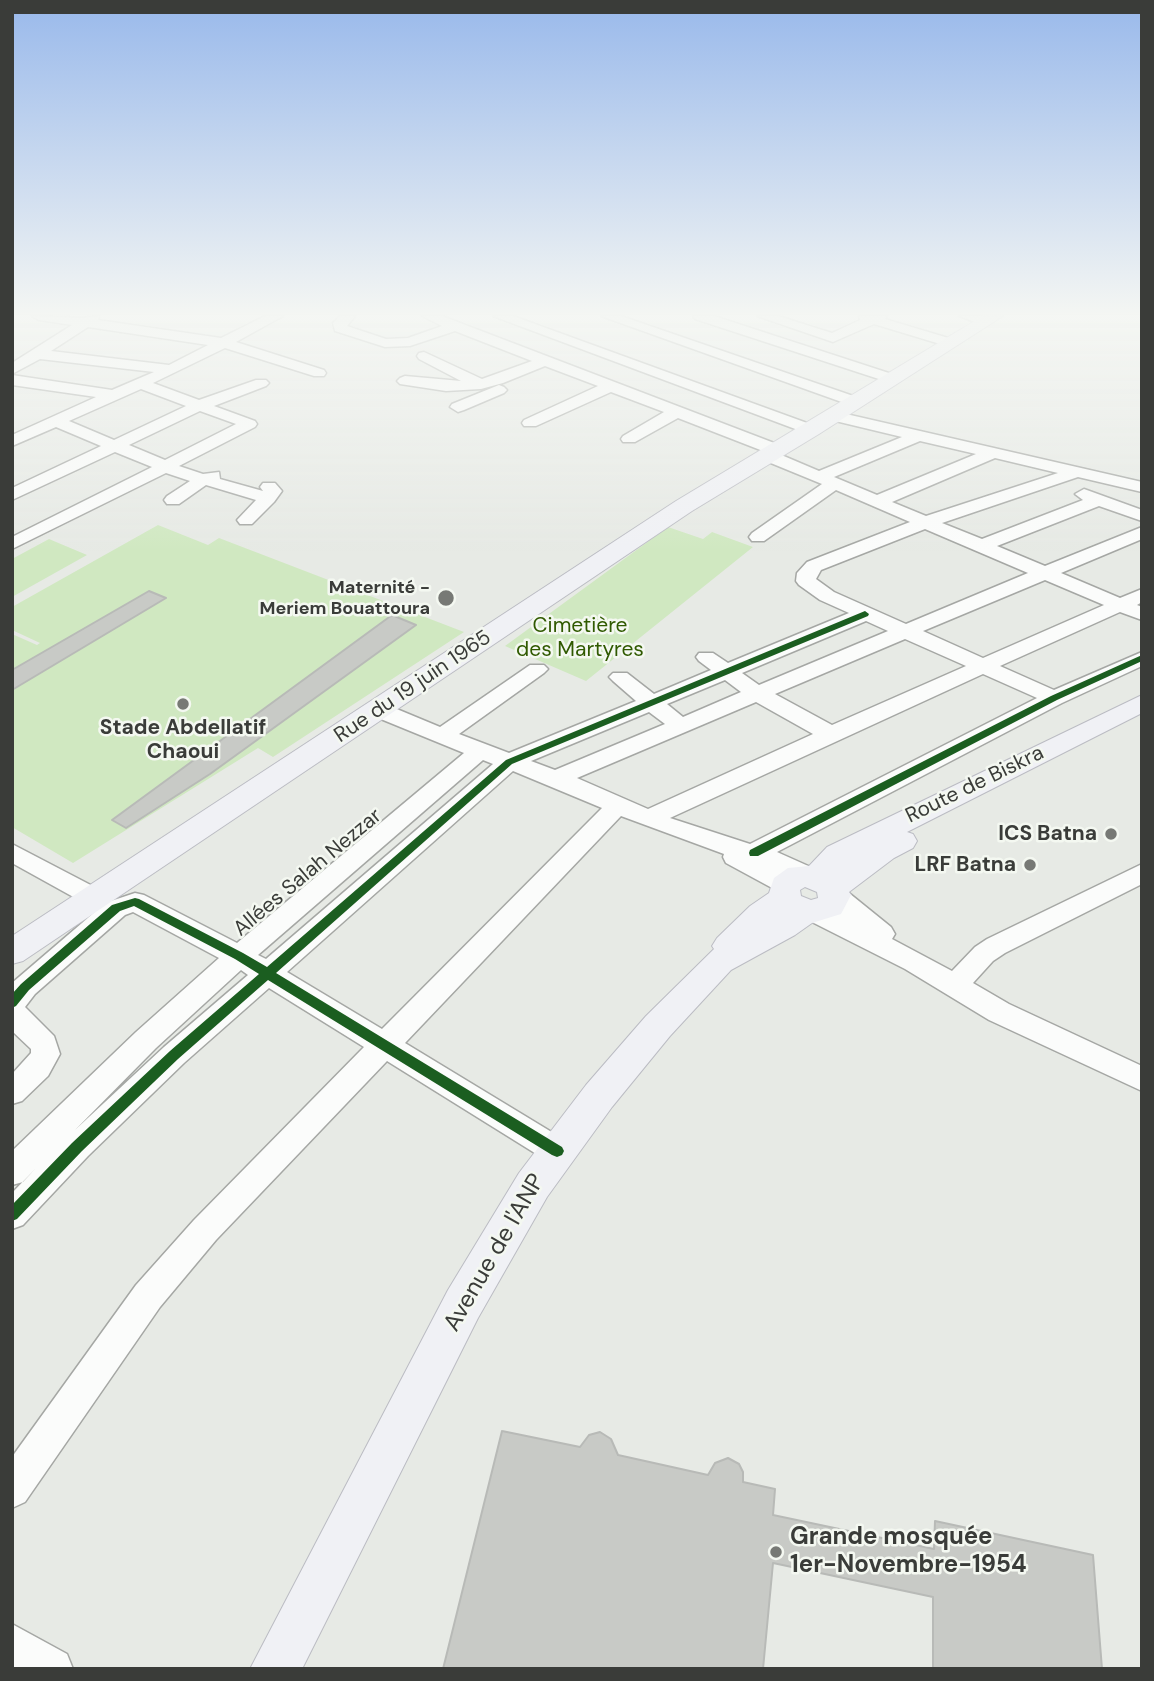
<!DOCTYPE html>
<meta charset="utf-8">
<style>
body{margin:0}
#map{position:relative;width:1154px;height:1681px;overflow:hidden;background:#e7eae5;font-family:"DM Sans",sans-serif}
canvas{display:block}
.frame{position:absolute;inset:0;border:14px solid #3a3c39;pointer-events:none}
</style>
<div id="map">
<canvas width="1154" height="1681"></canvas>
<div class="frame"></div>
</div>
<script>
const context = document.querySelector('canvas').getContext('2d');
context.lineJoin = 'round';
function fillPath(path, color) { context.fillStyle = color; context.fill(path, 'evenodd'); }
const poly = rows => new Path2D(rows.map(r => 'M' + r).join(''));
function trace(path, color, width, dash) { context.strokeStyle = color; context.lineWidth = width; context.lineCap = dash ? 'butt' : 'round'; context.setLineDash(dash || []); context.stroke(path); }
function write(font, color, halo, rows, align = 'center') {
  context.font = font + ' "DM Sans",sans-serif'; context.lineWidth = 5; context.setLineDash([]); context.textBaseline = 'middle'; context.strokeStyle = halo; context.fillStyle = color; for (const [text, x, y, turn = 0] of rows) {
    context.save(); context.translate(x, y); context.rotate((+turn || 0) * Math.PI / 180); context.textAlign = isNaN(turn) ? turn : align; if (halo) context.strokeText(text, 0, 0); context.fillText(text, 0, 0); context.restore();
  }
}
const green = poly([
 [158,525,208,545,219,538,464,632,273,757,258,748,73,863,12,827,12,634,37,645,40,643,12,630,12,607],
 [668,527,703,539,712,532,753,547,586,681,505,646],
 [49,539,87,555,12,597,12,559]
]);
const building = poly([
 [149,591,166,598,12,690,12,670,149,591],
 [392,615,416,625,210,774,126,828,112,820,392,615],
 [502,1431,580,1447,589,1435,600,1432,611,1439,618,1455,708,1475,715,1463,728,1458,739,1464,743,1472,743,1482,775,1489,773,1515,934,1549,935,1521,1093,1555,1102,1669,933,1669,933,1597,773,1563,763,1669,443,1669,502,1431]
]);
const minor = poly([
 [32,316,83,318,99,316,98,320,221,338,265,316,283,316,236,342,324,370,326,373,324,376,314,376,225,348,153,383,199,400,256,380,266,380,269,383,266,386,214,406,255,421,257,424,255,427,179,466,203,474,219,472,220,479,263,491,260,487,263,483,275,483,282,491,274,502,252,524,240,524,237,520,256,500,206,485,179,504,167,504,164,500,167,496,190,481,166,473,12,549,12,537,152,467,115,452,12,500,12,488,101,446,56,427,12,446,12,435,96,397,12,385,12,375,112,390,154,372,40,359,12,374,12,363,72,325,39,320,32,316],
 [88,327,208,345,169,365,51,351,88,327],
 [141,389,186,406,114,440,69,421,141,389],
 [200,411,236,424,165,460,129,445,200,411],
 [340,316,355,316,347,326,386,339,408,338,442,326,422,316,442,316,782,446,784,450,779,454,819,471,902,437,827,419,825,416,833,411,1142,482,1142,492,1078,477,942,523,982,539,1083,500,1075,494,1084,489,1142,510,1142,521,1099,506,997,546,1045,566,1142,527,1142,539,1061,573,1120,598,1142,589,1142,602,1137,605,1142,607,1142,620,1120,612,1000,666,1054,690,1142,652,1142,666,1062,703,777,852,815,869,819,875,815,881,806,884,794,880,798,886,794,892,785,895,726,863,723,857,724,854,621,816,405,1043,568,1142,572,1151,568,1160,557,1164,546,1160,387,1061,216,1240,160,1307,25,1502,12,1508,12,1457,136,1285,194,1220,364,1047,269,988,184,1063,88,1156,23,1225,12,1229,12,1193,36,1168,23,1182,12,1185,12,1151,136,1032,219,958,133,912,125,915,35,994,25,1007,54,1036,60,1054,48,1076,22,1101,12,1104,12,1074,31,1053,31,1049,12,1031,12,983,103,905,95,907,86,904,12,863,12,844,104,892,108,898,105,903,135,893,144,895,237,943,464,753,371,715,368,710,371,705,387,705,440,727,530,665,544,665,548,669,544,673,459,734,509,753,636,701,613,681,609,677,613,673,627,673,654,694,711,670,699,661,696,657,699,653,713,653,728,663,849,613,820,600,799,585,796,581,797,573,807,562,910,522,836,490,764,541,752,541,749,537,752,533,822,484,761,459,759,455,763,451,678,418,635,442,623,442,621,439,623,436,664,412,611,392,536,426,524,426,522,423,524,420,598,386,545,366,503,383,481,389,446,391,400,384,397,381,400,378,405,376,461,381,419,359,417,356,419,353,424,352,482,379,532,361,455,331,410,346,385,347,335,331,333,323,340,316],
 [920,441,976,454,877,495,834,477,920,441],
 [995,458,1058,473,926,516,892,502,995,458],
 [925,529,1028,573,906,624,834,592,816,579,821,570,925,529],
 [1045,580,1104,605,983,658,923,631,1045,580],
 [866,621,888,631,759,685,742,673,866,621],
 [905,639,966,666,832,725,775,694,905,639],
 [983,674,1037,698,750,844,670,818,983,674],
 [725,680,741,692,683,717,667,704,725,680],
 [756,702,813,734,648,809,577,778,756,702],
 [649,712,665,724,555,770,531,761,649,712],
 [483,760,493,764,266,959,258,955,483,760],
 [513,771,602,808,382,1029,287,972,513,771],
 [241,970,248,975,164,1047,75,1130,156,1048,241,970],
 [493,316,513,316,818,427,820,430,818,433,806,433,493,316],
 [601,316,621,316,862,399,864,402,862,405,850,405,601,316],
 [693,316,714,316,898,376,901,379,893,384,888,382,695,319,693,316],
 [757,316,778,316,832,333,860,320,859,316,887,316,885,319,955,340,957,343,950,347,874,324,833,342,757,316],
 [959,316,981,316,993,322,986,326,959,316],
 [499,385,504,387,507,390,504,393,464,410,458,412,450,407,452,404,499,385],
 [1142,864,1142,884,1005,953,993,961,973,983,1009,1004,1142,1066,1142,1091,989,1020,905,969,806,919,802,912,806,905,815,903,840,913,822,895,826,889,835,886,844,889,891,927,895,934,892,939,952,971,975,947,987,939,1142,864],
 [12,1624,67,1654,73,1669,12,1668,12,1624]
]);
const major = poly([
 [983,316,1003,316,819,434,692,511,23,961,12,964,12,936,676,501,983,316],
 [1142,695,1142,713,907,832,913,834,917,841,913,848,894,858,849,892,851,895,841,914,812,923,795,935,731,970,670,1036,612,1107,547,1197,478,1318,302,1669,250,1669,448,1290,519,1173,586,1085,646,1016,714,949,712,946,717,938,750,906,769,893,774,878,788,868,809,866,827,847,1142,695],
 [805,887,817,892,818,898,811,900,801,896,800,890,805,887]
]);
const cycleway = poly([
 [865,611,869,614,868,616,512,764,276,973,562,1147,564,1151,562,1155,557,1157,552,1155,268,980,178,1059,82,1151,17,1219,12,1221,12,1205,72,1143,170,1051,259,974,235,959,134,906,120,911,29,990,16,1006,12,1008,12,994,21,984,112,905,135,898,139,899,243,953,267,967,506,760,865,611],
 [1142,655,1142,661,1057,700,758,856,750,856,749,853,750,850,1051,696,1142,655]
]);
const markers = [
 [446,598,9,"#777975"],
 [183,704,7,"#777975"],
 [1111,834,7,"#777975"],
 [1030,865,7,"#777975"],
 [776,1552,7,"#777975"]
];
const farPoinames = [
 ["Maternité -",430,588],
 ["Meriem Bouattoura",430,609]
];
const parkNames = [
 ["Cimetière",580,626],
 ["des Martyres",580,650]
];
const streetNames = [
 ["Rue du 19 juin 1965",413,687,-34],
 ["Route de Biskra",975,785,-26],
 ["Allées Salah Nezzar",308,873,-40]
];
const poiNames = [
 ["Stade Abdellatif",183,728,"center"],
 ["Chaoui",183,752,"center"],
 ["ICS Batna",1097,834],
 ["LRF Batna",1016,865]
];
const nearStreetnames = [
 ["Avenue de l'ANP",495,1253,-60]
];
const nearPoinames = [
 ["Grande mosquée",790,1538],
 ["1er-Novembre-1954",790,1566]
];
fillPath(green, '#d0e8c1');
fillPath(building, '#c8cac6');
trace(building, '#b8bab7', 2);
trace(minor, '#a5a7a4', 3);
trace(major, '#bbbcc3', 2);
fillPath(minor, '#fbfcfb');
fillPath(major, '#f0f1f5');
fillPath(cycleway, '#1b5e20');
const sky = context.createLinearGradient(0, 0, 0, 551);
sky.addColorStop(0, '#99b9eb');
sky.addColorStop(0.57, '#f4f6f3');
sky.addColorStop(1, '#f4f6f300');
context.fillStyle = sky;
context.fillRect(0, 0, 1154, 551);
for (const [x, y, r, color] of markers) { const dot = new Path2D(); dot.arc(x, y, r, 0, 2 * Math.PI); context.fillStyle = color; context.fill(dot); trace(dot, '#f4f8f1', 2.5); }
write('bold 18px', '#3a3c39', '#f4f8f1', farPoinames, 'right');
write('21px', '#305a01', '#f4f8f1', parkNames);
write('21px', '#3a3c39', '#f4f8f1', streetNames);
write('bold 21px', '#3a3c39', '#f4f8f1', poiNames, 'right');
write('24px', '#3a3c39', '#f4f8f1', nearStreetnames);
write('bold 24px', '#3a3c39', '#f4f8f1', nearPoinames, 'left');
</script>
